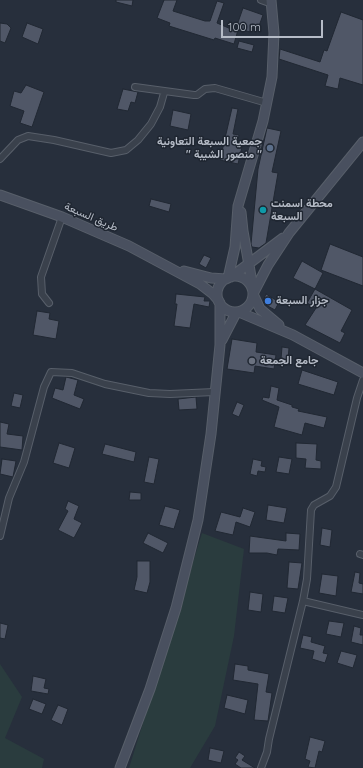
<!DOCTYPE html>
<meta charset="utf-8">
<style>
body{margin:0}
#map{position:relative;width:363px;height:768px;overflow:hidden;background:#272f3c;font-family:Quicksand,sans-serif}
canvas{display:block}
.scale{position:absolute;left:221px;top:20px;width:102px;height:18px;box-sizing:border-box;border:2px solid #b6bcc7;border-top:0;padding-left:5px;font-size:12px;line-height:14px;white-space:nowrap;color:#b6bcc7;-webkit-text-stroke:3px #1f2631;paint-order:stroke}
</style>
<div id="map">
<canvas width="363" height="768"></canvas>
<div class="scale">100 m</div>
</div>
<script>
const context = document.querySelector('canvas').getContext('2d');
context.lineJoin = 'round';
function fillPath(path, color) { context.fillStyle = color; context.fill(path, 'evenodd'); }
const poly = rows => new Path2D(rows.map(r => 'M' + r).join(''));
function trace(path, color, width, dash) { context.strokeStyle = color; context.lineWidth = width; context.lineCap = dash ? 'butt' : 'round'; context.setLineDash(dash || []); context.stroke(path); }
function write(font, color, halo, rows, align = 'center') {
  context.font = font + ' Quicksand,Vazirmatn,sans-serif'; context.lineWidth = 3; context.setLineDash([]); context.textBaseline = 'middle'; context.strokeStyle = halo; context.fillStyle = color; for (const [text, x, y, turn = 0] of rows) {
    context.save(); context.translate(x, y); context.rotate((+turn || 0) * Math.PI / 180); context.textAlign = isNaN(turn) ? turn : align; if (halo) context.strokeText(text, 0, 0); context.fillText(text, 0, 0); context.restore();
  }
}
const green = poly([
 [202,533,244,549,234,636,215,726,190,768,129,768],
 [0,664,22,697,5,738,44,759,42,768,0,768]
]);
const building = poly([
 [116,0,133,0,132,6,116,2,116,0],
 [164,0,177,0,173,11,205,21,210,21,217,1,224,3,217,23,231,29,232,28,238,30,234,44,215,38,214,40,169,26,170,23,157,18,164,0],
 [243,8,263,15,259,26,252,24,250,32,236,28,243,8],
 [341,12,363,20,363,85,340,78,338,89,325,86,328,75,279,59,280,49,320,62,324,50,327,51,341,12],
 [0,23,7,24,11,28,5,43,0,41,0,23],
 [27,23,43,29,38,44,22,37,27,23],
 [239,41,254,45,252,52,237,48,239,41],
 [26,85,44,92,32,127,20,123,24,111,10,106,14,91,21,93,26,85],
 [123,89,138,92,135,103,131,102,128,111,117,109,123,89],
 [232,108,238,109,233,134,239,135,237,146,242,147,238,164,220,160,232,108],
 [173,110,191,114,188,130,170,126,173,110],
 [267,128,281,131,272,172,278,173,266,243,259,248,252,247,251,244,258,169,267,128],
 [151,199,171,204,169,212,149,206,151,199],
 [330,244,363,257,363,286,321,270,330,244],
 [204,255,211,258,206,268,199,264,204,255],
 [302,261,323,273,315,289,293,278,302,261],
 [315,289,352,310,341,331,345,333,340,343,305,325,316,308,307,303,315,289],
 [176,294,205,297,204,301,210,301,209,307,194,304,190,328,174,326,177,304,175,304,176,294],
 [266,294,279,302,275,310,264,304,263,301,266,294],
 [37,311,50,313,49,319,59,321,56,339,33,335,37,311],
 [232,339,257,343,256,352,276,355,274,369,255,366,254,373,227,369,232,339],
 [282,347,289,348,288,360,281,359,282,347],
 [302,370,338,382,334,395,298,384,302,370],
 [66,377,78,380,74,395,84,399,80,409,52,398,55,388,63,390,66,377],
 [271,386,279,388,277,400,292,405,292,407,299,409,298,411,327,417,324,428,305,423,302,435,274,427,279,407,262,400,263,397,269,398,271,386],
 [14,393,23,395,20,408,11,406,14,393],
 [196,397,197,409,179,410,178,399,196,397],
 [237,402,244,405,239,417,232,414,237,402],
 [0,422,9,424,7,434,23,436,22,450,0,447,0,422],
 [59,443,75,448,69,468,53,463,59,443],
 [296,443,317,444,316,460,321,461,321,469,305,468,306,459,296,458,296,443],
 [105,444,136,452,134,462,102,454,105,444],
 [149,457,159,459,154,484,144,482,149,457],
 [279,457,292,459,289,474,276,472,279,457],
 [2,459,16,461,13,477,0,474,2,459],
 [253,459,262,461,261,466,266,467,265,472,258,471,257,476,250,474,253,459],
 [130,492,141,493,141,500,129,500,130,492],
 [68,501,79,506,74,519,82,523,74,538,58,530,68,511,65,509,68,501],
 [268,505,287,508,284,523,266,520,268,505],
 [165,506,180,510,174,529,159,525,165,506],
 [243,508,255,512,250,527,236,522,233,535,215,531,221,512,240,517,243,508],
 [322,528,332,530,330,547,320,545,322,528],
 [148,533,168,543,163,553,143,543,148,533],
 [286,533,300,534,299,550,278,549,277,555,267,553,249,553,250,536,286,541,286,533],
 [137,561,150,561,150,582,147,593,134,590,137,577,137,561],
 [289,562,302,563,298,589,287,588,289,562],
 [355,572,360,573,359,583,363,584,363,594,351,592,355,572],
 [322,574,338,576,336,596,319,593,322,574],
 [250,592,263,594,261,612,248,610,250,592],
 [274,596,288,598,285,613,272,611,274,596],
 [329,621,344,623,341,637,326,634,329,621],
 [0,623,8,625,5,639,0,638,0,623],
 [354,626,361,628,360,635,363,635,363,645,351,642,354,626],
 [303,635,312,637,311,642,325,646,323,653,328,654,325,663,312,659,314,651,300,648,303,635],
 [341,651,357,655,353,668,337,663,341,651],
 [235,664,248,666,248,670,269,674,266,692,272,693,268,721,254,720,258,684,233,680,235,664],
 [33,676,46,679,44,688,49,689,48,694,31,691,33,676],
 [227,695,248,700,245,714,224,708,227,695],
 [33,699,46,704,42,714,29,709,33,699],
 [58,705,68,709,62,725,51,720,58,705],
 [310,737,325,741,322,752,319,751,315,768,308,767,310,761,305,759,310,737],
 [210,748,224,751,221,763,208,760,210,748],
 [239,752,245,756,242,760,255,768,241,768,235,764,238,760,235,758,239,752]
]);
const street = poly([
 [261,0,272,4],
 [135,87,194,95,197,95,205,89,215,88,267,103],
 [0,159,18,140,28,136,54,140,111,153,126,150,138,140,151,124,160,107,164,93],
 [49,303,42,294,41,277,62,217],
 [0,536,9,498,24,462,44,387,51,372,72,373,105,384,149,393,170,394,214,392],
 [360,554,363,555],
 [303,601,363,615],
 [261,768,267,752,269,739,303,601,307,579,311,510,314,505,330,496,336,487,357,398,363,380]
]);
const secondary = poly([
 [0,195,62,217,129,246,200,284,213,294,219,301],
 [241,212,243,231,253,288],
 [184,271,211,278,226,279],
 '217 294a18 18 0 1 1 36 0a18 18 0 1 1-36 0Z',
 [231,277,283,238],
 [228,278,235,247,238,206,263,121,272,77,274,33,271,0],
 [254,292,268,265,289,233,363,142],
 [254,296,260,309,279,325],
 [239,312,293,335,363,373],
 [222,340,236,313],
 [120,768,150,689,176,608,198,520,211,434,220,345,220,303]
]);
const markers = [
 [270,148,4,"#5c6f8a"],
 [263,210,4,"#0f9aa8"],
 [268,301,4,"#3f7fe0"],
 [252,361,4,"#6b7280"]
];
const poiNames = [
 ["جمعية السبعة التعاونية",262,142,"right"],
 ["\" منصور الشيبة \"",262,155,"right"],
 ["محطة اسمنت",271,204],
 ["السبعة",271,217],
 ["جزار السبعة",276,301],
 ["جامع الجمعة",260,361]
];
const streetNames = [
 ["طريق السبعة",91,217,23]
];
fillPath(green, '#2a3c3e');
fillPath(building, '#505767');
trace(building, '#212833', 1);
trace(street, '#585f6a', 8);
trace(secondary, '#585f6a', 11);
trace(street, '#3a414c', 6);
trace(secondary, '#49505f', 9);
for (const [x, y, r, color] of markers) { const dot = new Path2D(); dot.arc(x, y, r, 0, 2 * Math.PI); context.fillStyle = color; context.fill(dot); trace(dot, '#1f2631', 1.5); }
write('bold 11px', '#b6bcc7', '#1f2631', poiNames, 'left');
write('11px', '#b6bcc7', '#1f2631', streetNames);
</script>
